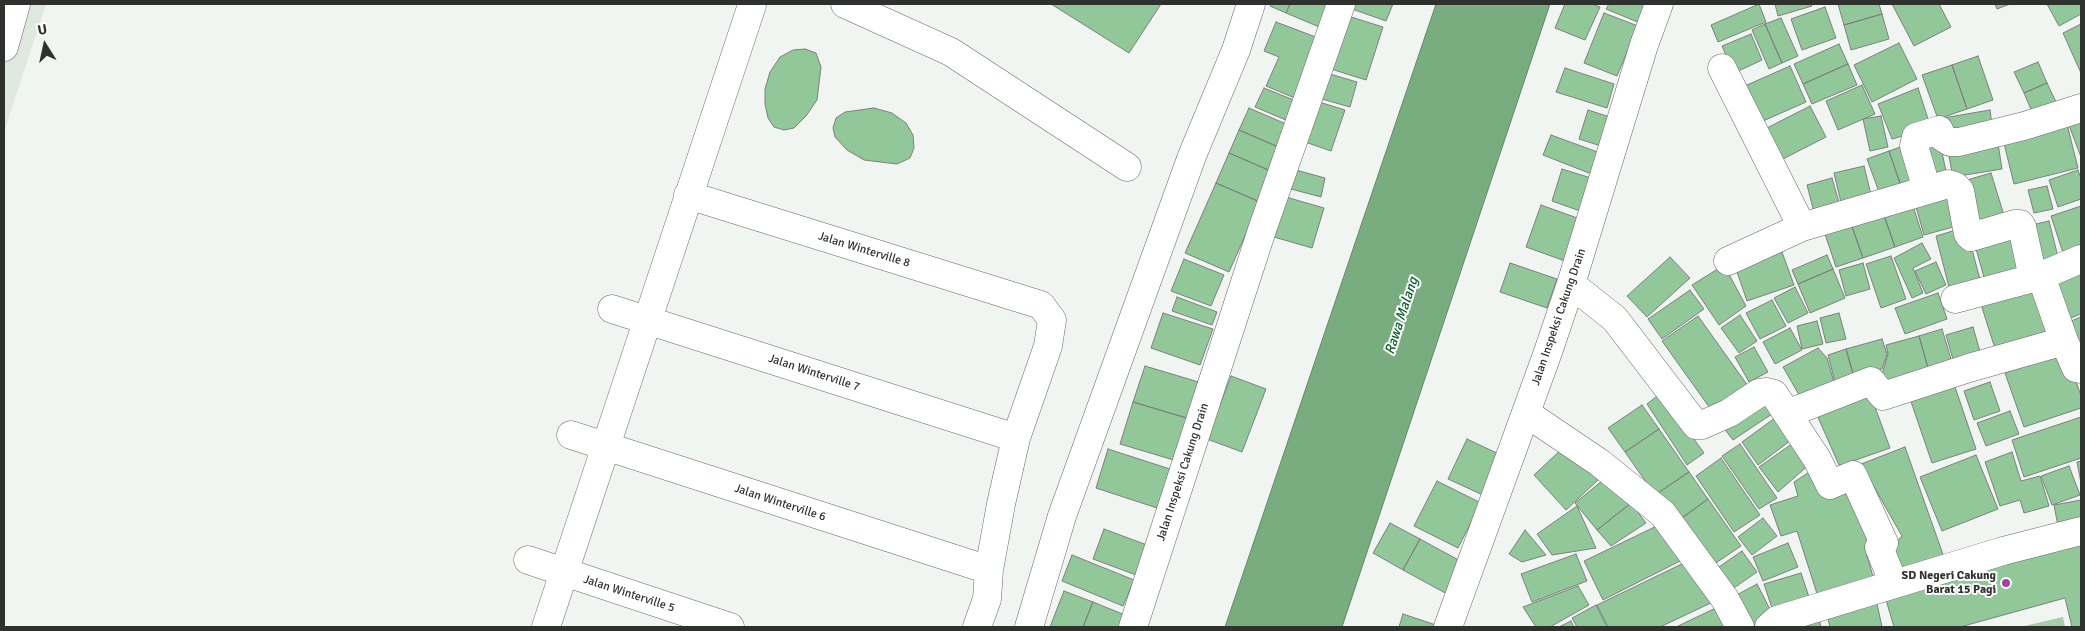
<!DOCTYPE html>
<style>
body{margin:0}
#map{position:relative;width:2085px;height:631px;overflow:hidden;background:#f0f5f1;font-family:Signika,sans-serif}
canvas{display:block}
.frame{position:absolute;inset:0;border:5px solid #2f312f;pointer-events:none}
.north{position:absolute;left:20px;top:20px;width:50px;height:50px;-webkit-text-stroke:4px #fff;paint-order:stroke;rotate:350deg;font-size:14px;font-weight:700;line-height:20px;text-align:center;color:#2f312f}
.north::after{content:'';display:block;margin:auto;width:18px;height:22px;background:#2f312f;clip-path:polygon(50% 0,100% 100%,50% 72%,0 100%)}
</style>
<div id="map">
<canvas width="2085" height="631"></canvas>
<div class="frame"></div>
<div class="north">U</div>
</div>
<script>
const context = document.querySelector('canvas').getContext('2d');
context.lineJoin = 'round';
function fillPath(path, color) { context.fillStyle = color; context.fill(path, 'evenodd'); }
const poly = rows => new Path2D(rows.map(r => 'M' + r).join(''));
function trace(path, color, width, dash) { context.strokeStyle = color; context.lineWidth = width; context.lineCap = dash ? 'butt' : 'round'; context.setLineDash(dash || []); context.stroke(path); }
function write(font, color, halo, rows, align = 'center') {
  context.font = font + ' Signika,sans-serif'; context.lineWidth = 4; context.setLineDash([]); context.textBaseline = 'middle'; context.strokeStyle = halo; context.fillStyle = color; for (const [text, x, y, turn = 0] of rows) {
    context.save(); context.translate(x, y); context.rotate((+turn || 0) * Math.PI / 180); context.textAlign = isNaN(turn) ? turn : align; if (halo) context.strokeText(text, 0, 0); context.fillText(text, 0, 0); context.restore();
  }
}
const built = poly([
 [4,4,46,4,4,132]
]);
const green = poly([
 [2063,617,2065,627,2020,627]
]);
const water = poly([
 [1436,4,1550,4,1342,627,1225,627,1436,4]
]);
const building = poly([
 [1051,4,1161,4,1129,53,1051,4],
 [1271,4,1290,4,1286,13,1270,6,1271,4],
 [1290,4,1335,4,1324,29,1286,13,1290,4],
 [1354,4,1393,4,1386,21,1352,9,1354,4],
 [1565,4,1592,4,1600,7,1585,40,1555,28,1565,4],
 [1609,4,1648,4,1640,23,1606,9,1609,4],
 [1759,4,1766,22,1718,42,1711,25,1759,4],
 [1775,4,1811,4,1812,6,1778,16,1775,4],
 [1838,4,1879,4,1882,14,1844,25,1838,4],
 [1892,4,1939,4,1951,27,1914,46,1892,4],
 [1995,4,2010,4,1997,9,1995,4],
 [2047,4,2081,4,2081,14,2059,26,2047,4],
 [1825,7,1836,38,1802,50,1791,19,1825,7],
 [1604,13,1638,26,1617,76,1584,63,1604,13],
 [1882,14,1889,39,1851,50,1844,25,1882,14],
 [1348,16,1383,27,1366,80,1331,69,1348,16],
 [1781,18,1798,56,1782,63,1765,24,1781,18],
 [1276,22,1321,39,1297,99,1266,86,1279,57,1264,51,1276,22],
 [1765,24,1782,63,1769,69,1752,30,1765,24],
 [2081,24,2081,73,2063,33,2081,24],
 [1751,34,1762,60,1734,73,1722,46,1751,34],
 [1899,43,1917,79,1872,102,1854,65,1899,43],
 [1839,44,1848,64,1803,84,1794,64,1839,44],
 [805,49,816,53,821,67,817,100,806,116,794,128,784,130,774,127,768,118,765,104,765,89,770,72,780,57,793,50,805,49],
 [1978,56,1993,100,1967,109,1952,65,1978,56],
 [2038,62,2047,83,2024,93,2014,72,2038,62],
 [1848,64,1857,85,1812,104,1803,84,1848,64],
 [1952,65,1967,109,1938,119,1922,75,1952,65],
 [1790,66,1806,102,1754,125,1738,89,1790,66],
 [1565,68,1614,84,1607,108,1556,92,1565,68],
 [1330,74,1357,82,1350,107,1322,99,1330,74],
 [2047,83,2057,104,2033,114,2024,93,2047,83],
 [1862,85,1875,114,1838,130,1826,101,1862,85],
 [1264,88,1301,103,1293,123,1255,107,1264,88],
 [1918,88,1931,128,1892,139,1878,104,1918,88],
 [1319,102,1345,110,1331,151,1305,142,1319,102],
 [1810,106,1826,137,1781,160,1765,129,1810,106],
 [874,108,892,113,906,123,913,135,914,148,910,158,897,164,864,160,847,150,835,137,833,128,836,118,845,112,874,108],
 [1249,108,1293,127,1283,149,1239,130,1249,108],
 [1588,110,1610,117,1601,146,1579,139,1588,110],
 [1990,110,1993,132,1946,139,1943,118,1990,110],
 [2081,114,2081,157,2067,120,2081,114],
 [1881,116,1888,147,1870,151,1863,119,1881,116],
 [2066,120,2078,168,2014,184,2002,135,2066,120],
 [1239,130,1283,149,1273,172,1229,153,1239,130],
 [1938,133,1948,181,1927,185,1917,137,1938,133],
 [1551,135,1603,154,1594,175,1543,155,1551,135],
 [1997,137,2002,169,1953,177,1947,146,1997,137],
 [1909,144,1923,184,1903,192,1889,151,1909,144],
 [1889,151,1903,192,1882,200,1867,159,1889,151],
 [1229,153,1273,172,1260,202,1216,183,1229,153],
 [1864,166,1873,203,1843,211,1834,173,1864,166],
 [1562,169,1591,178,1580,211,1552,201,1562,169],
 [1296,170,1325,178,1321,197,1291,189,1296,170],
 [2078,170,2081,179,2081,199,2058,207,2049,180,2078,170],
 [1991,173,2007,225,1977,235,1960,182,1991,173],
 [1832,178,1842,213,1816,220,1807,185,1832,178],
 [1216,183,1260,202,1229,272,1185,253,1216,183],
 [2047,186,2053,209,2034,213,2028,190,2047,186],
 [1953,188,1964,224,1924,235,1914,200,1953,188],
 [1286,197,1324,208,1312,248,1274,237,1286,197],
 [1910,197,1923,237,1895,247,1881,207,1910,197],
 [1541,205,1580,219,1565,261,1526,247,1541,205],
 [2081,206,2081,254,2065,259,2051,216,2081,206],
 [1881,207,1895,247,1863,258,1849,218,1881,207],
 [1849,218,1863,258,1836,267,1823,228,1849,218],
 [2049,221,2060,265,2034,271,2023,227,2049,221],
 [1966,227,1982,287,1951,295,1936,236,1966,227],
 [2016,227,2029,273,1986,284,1973,238,2016,227],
 [1922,243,1931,259,1913,268,1923,293,1912,298,1894,258,1922,243],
 [1782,252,1794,285,1747,301,1736,269,1782,252],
 [1827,255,1833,269,1798,284,1792,270,1827,255],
 [1891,256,1906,299,1881,308,1866,264,1891,256],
 [1670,257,1690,278,1647,317,1627,296,1670,257],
 [1184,259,1224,275,1211,306,1171,291,1184,259],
 [1936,262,1946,285,1926,294,1915,271,1936,262],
 [1510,263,1557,279,1547,308,1500,292,1510,263],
 [1863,263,1870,289,1846,296,1839,270,1863,263],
 [1724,265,1746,306,1719,325,1692,285,1724,265],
 [2081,266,2081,314,2063,321,2047,279,2081,266],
 [1833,269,1845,298,1810,313,1798,284,1833,269],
 [2034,281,2052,341,1998,358,1979,298,2034,281],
 [1795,287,1808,313,1788,323,1774,298,1795,287],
 [1690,290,1704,309,1662,339,1648,319,1690,290],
 [1938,293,1947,319,1905,334,1895,308,1938,293],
 [1177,297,1217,312,1212,325,1172,311,1177,297],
 [1772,300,1786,326,1760,339,1746,313,1772,300],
 [1163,313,1213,329,1200,365,1151,348,1163,313],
 [1839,313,1846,339,1826,343,1820,318,1839,313],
 [1740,315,1757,341,1739,353,1721,328,1740,315],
 [1698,316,1748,386,1712,411,1662,341,1698,316],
 [2081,317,2081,361,2061,325,2081,317],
 [1817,321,1823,344,1802,349,1797,326,1817,321],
 [1973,327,1983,362,1956,370,1946,335,1973,327],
 [1790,328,1802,350,1775,364,1763,342,1790,328],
 [1942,329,1954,369,1930,375,1919,336,1942,329],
 [1919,336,1930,375,1883,393,1877,374,1883,371,1888,354,1886,345,1919,336],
 [1882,339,1887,354,1882,369,1854,377,1846,349,1882,339],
 [1754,347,1768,372,1749,382,1735,357,1754,347],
 [1818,348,1827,358,1835,386,1802,400,1783,367,1818,348],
 [1846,349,1854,377,1835,382,1828,355,1846,349],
 [2066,352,2081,396,2081,408,2024,427,2005,373,2066,352],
 [1145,366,1202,383,1190,419,1133,402,1145,366],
 [1951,375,1976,449,1932,463,1907,390,1951,375],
 [1231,376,1266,389,1242,452,1207,439,1231,376],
 [1990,382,2000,411,1974,420,1964,391,1990,382],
 [1867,385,1890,448,1853,461,1854,463,1851,464,1839,465,1817,415,1867,385],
 [1661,393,1704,453,1687,465,1647,404,1661,393],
 [1760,399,1775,412,1733,440,1720,423,1760,399],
 [1133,402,1190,419,1177,461,1120,444,1133,402],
 [1642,405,1659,429,1625,452,1608,428,1642,405],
 [2010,411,2019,434,1986,446,1977,423,2010,411],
 [1779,415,1794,438,1758,465,1742,442,1779,415],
 [2081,417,2081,458,2024,477,2012,440,2081,417],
 [1659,429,1689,472,1655,495,1625,452,1659,429],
 [1467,439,1503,456,1485,496,1448,479,1467,439],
 [1796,441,1811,463,1778,492,1759,467,1796,441],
 [1740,444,1777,498,1759,509,1722,456,1740,444],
 [1565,446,1598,480,1566,510,1534,475,1565,446],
 [1905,447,1945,560,1902,574,1892,547,1902,536,1861,464,1905,447],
 [1108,449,1170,469,1157,508,1096,488,1108,449],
 [2012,452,2021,481,2040,476,2049,506,2024,513,2020,500,2000,506,1985,462,2012,452],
 [1976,455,1998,509,1942,531,1920,477,1976,455],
 [1721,458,1760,515,1734,532,1696,476,1721,458],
 [2081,461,2081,483,2077,462,2081,461],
 [2069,466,2080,495,2052,505,2041,476,2069,466],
 [1814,469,1842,487,1868,534,1865,549,1874,580,1820,603,1797,531,1781,536,1770,505,1798,496,1794,482,1814,469],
 [1689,472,1708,499,1675,523,1655,495,1689,472],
 [1608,476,1631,503,1597,530,1575,503,1608,476],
 [1437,481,1481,503,1458,548,1414,526,1437,481],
 [1708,499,1741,546,1707,569,1675,523,1708,499],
 [2081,500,2081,522,2058,526,2054,505,2081,500],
 [1631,503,1646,523,1611,546,1597,530,1631,503],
 [1577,506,1596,548,1552,555,1537,534,1577,506],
 [1763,518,1777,536,1752,555,1738,537,1763,518],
 [1665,522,1684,559,1603,600,1584,561,1665,522],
 [1390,523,1420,539,1403,570,1373,553,1390,523],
 [1104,529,1147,545,1136,575,1093,559,1104,529],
 [1525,530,1546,555,1522,562,1509,554,1525,530],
 [2081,538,2081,627,2072,627,2065,598,1960,627,1894,627,1884,593,2081,538],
 [1420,539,1466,564,1449,595,1403,570,1420,539],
 [1788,543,1798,567,1763,581,1753,557,1788,543],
 [1742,551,1757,572,1728,592,1713,571,1742,551],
 [1576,554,1587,581,1532,602,1521,574,1576,554],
 [1072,555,1134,580,1123,606,1062,581,1072,555],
 [1694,558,1715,601,1660,627,1608,627,1597,605,1694,558],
 [1801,573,1811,603,1774,614,1764,584,1801,573],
 [1757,584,1775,619,1759,627,1746,627,1731,598,1757,584],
 [1578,586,1589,605,1550,627,1536,627,1523,607,1578,586],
 [1064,591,1093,602,1083,627,1050,627,1064,591],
 [1876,599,1882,627,1830,627,1826,611,1876,599],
 [1093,602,1125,615,1120,627,1083,627,1093,602],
 [1596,605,1607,627,1577,627,1572,618,1596,605],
 [1722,605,1732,627,1676,627,1722,605],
 [1403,614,1436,625,1436,627,1399,627,1403,614],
 [1819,618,1821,627,1774,627,1819,618],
 [1571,621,1574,627,1559,627,1571,621]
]);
const minor = poly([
 [845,4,951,52,1127,167],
 [4,47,16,4],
 [1722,68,1802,227],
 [1927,190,1914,146,1916,137,1939,130,1942,137,1950,142,1959,142,2024,126,2081,108],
 [688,195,1041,305,1052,320,1048,346,1016,438,1001,504,989,570,987,599,977,627],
 [1728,261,1802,227,1948,184,1955,186,1960,191,1968,234,1971,237,2015,224,2020,224,2022,227,2033,278],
 [2041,276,2064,341,2076,368,2081,369],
 [1571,284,1615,319,1696,425,1702,425,1729,413,1759,393,1767,392,1774,394,1817,459,1830,485,1853,475,1884,543,1879,547,1894,584],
 [1955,299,2041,276,2081,259],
 [612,309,1016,438],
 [1526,413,1600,463,1663,514,1725,599,1740,627],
 [1787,414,1871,381,1883,396,1969,368,2064,341],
 [571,435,989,570],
 [528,560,730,627],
 [546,627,752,5],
 [1029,627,1062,516,1192,156,1236,50,1251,4],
 [1133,627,1262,230,1341,4],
 [1448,627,1548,352,1571,284,1644,45,1659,4],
 [1769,627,1777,620,2003,551,2081,531]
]);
const markers = [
 [2006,583,5,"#a640a5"]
];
const streetNames = [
 ["Jalan Winterville 8",864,250,17],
 ["Jalan Inspeksi Cakung Drain",1559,317,-71],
 ["Jalan Winterville 7",814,373,18],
 ["Jalan Inspeksi Cakung Drain",1183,472,-72],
 ["Jalan Winterville 6",780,503,18],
 ["Jalan Winterville 5",629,594,18]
];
const poiNames = [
 ["SD Negeri Cakung",1996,576],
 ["Barat 15 Pagi",1996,590]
];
const waterNames = [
 ["Rawa Malang",1402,316,-72]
];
fillPath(built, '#dee8df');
fillPath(green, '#a7ceac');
fillPath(water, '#79ad80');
trace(water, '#638868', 1);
fillPath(building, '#92c799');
trace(building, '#7c807d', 1);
trace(minor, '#666a66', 29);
trace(minor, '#fff', 28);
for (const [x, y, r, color] of markers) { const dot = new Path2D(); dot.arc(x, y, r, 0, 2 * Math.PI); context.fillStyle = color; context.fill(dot); trace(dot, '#fff', 2); }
write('12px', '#2f312f', '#fff', streetNames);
write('bold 12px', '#2f312f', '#fff', poiNames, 'right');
write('italic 14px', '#065b23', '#fff', waterNames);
</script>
